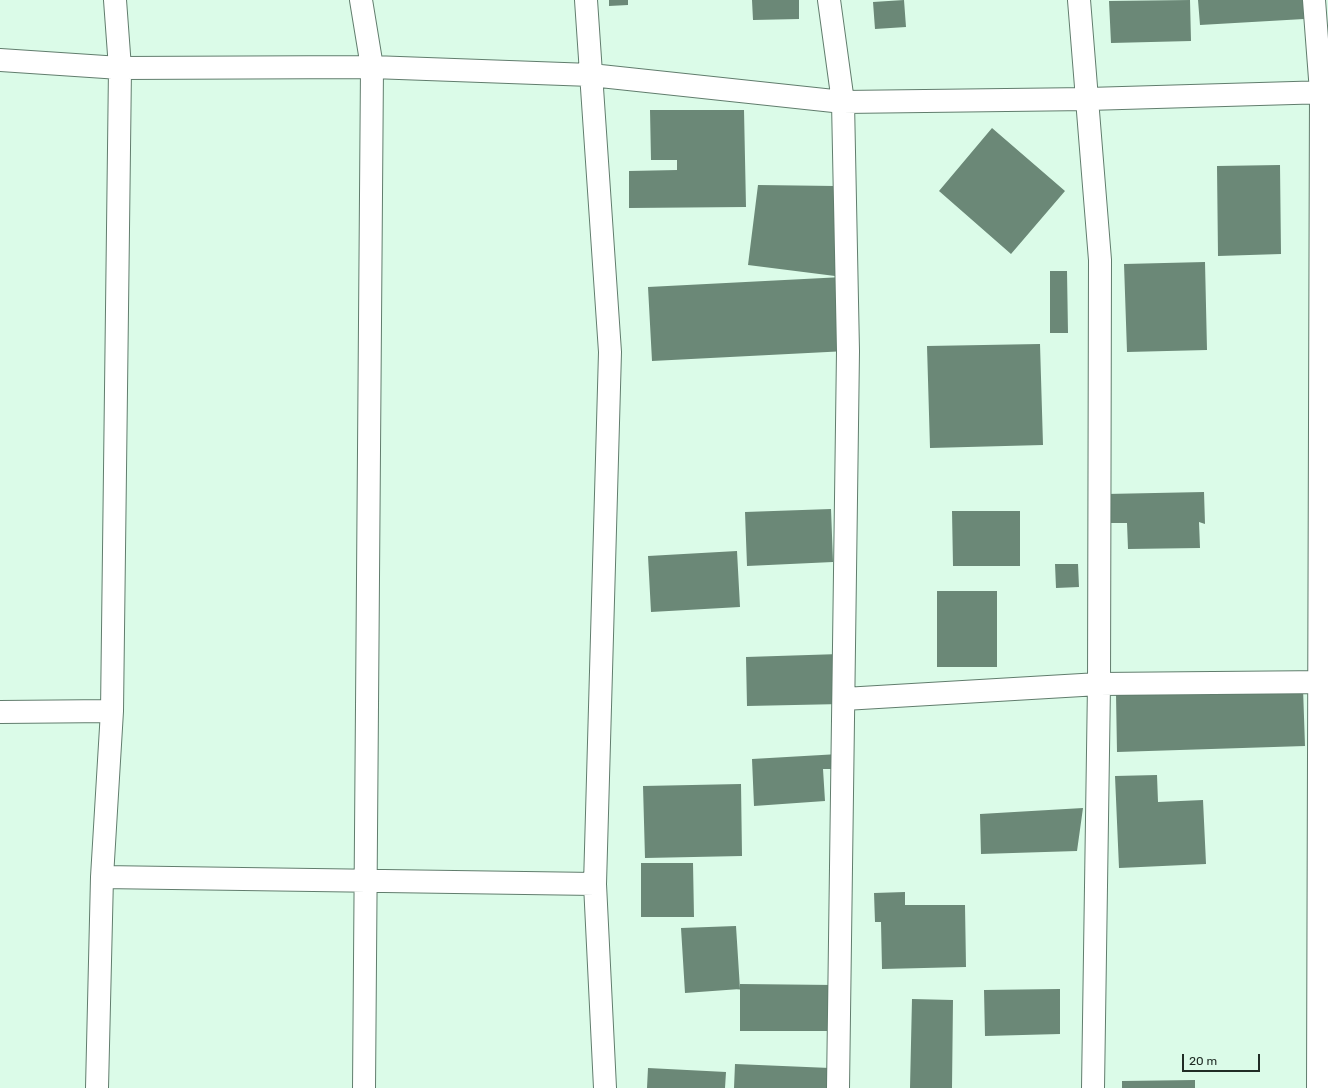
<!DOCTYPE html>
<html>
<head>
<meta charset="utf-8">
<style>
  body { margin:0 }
  #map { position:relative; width:1328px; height:1088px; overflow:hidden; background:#dbfbe8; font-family:Rubik,sans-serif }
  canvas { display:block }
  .scale { position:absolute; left:1182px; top:1054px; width:78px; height:18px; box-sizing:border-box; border:2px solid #202c25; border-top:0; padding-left:5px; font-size:12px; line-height:14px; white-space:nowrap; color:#202c25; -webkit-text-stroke:3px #dbfbe8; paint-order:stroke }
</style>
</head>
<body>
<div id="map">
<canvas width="1328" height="1088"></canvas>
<div class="scale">20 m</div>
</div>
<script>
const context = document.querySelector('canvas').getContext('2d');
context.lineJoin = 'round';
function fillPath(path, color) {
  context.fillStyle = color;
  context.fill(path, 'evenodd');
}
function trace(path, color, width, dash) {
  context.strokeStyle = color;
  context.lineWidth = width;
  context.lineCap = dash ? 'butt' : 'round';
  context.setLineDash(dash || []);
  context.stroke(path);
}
const building = new Path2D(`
  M 609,0 L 628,0 L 628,5 L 609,6 Z
  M 752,0 L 799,0 L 799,19 L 753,20 Z
  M 904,0 L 906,27 L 875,29 L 873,2 Z
  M 1190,0 L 1191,41 L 1111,43 L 1109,1 Z
  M 1198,0 L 1303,0 L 1304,19 L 1200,25 Z
  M 650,110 L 744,110 L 746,207 L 629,208 L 629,171 L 677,170 L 677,160 L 651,160 Z
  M 992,128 L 1065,191 L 1011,254 L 939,191 Z
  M 1280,165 L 1281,254 L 1218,256 L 1217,166 Z
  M 758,185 L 835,186 L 843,277 L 748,265 Z
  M 1205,262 L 1207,350 L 1127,352 L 1124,264 Z
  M 1050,271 L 1067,271 L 1068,333 L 1050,333 Z
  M 843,277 L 847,351 L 652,361 L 648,287 Z
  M 1040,344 L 1043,445 L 930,448 L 927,346 Z
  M 1204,492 L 1205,524 L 1199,522 L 1200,548 L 1128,549 L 1127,523 L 1107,523 L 1106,494 Z
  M 831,509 L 833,562 L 747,566 L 745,512 Z
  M 952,511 L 1020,511 L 1020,566 L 953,566 Z
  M 737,551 L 740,607 L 651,612 L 648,556 Z
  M 1055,564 L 1078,564 L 1079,587 L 1056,588 Z
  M 937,591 L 997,591 L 997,667 L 937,667 Z
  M 840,654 L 842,704 L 747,706 L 746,657 Z
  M 1303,688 L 1305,746 L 1117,752 L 1116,694 Z
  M 839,754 L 839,769 L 823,769 L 825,801 L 754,806 L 752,759 Z
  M 1157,775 L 1158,802 L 1203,800 L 1206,864 L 1119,868 L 1115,776 Z
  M 741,784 L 742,856 L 645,858 L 643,786 Z
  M 1083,808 L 1077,851 L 981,854 L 980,814 Z
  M 641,863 L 693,863 L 694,917 L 641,917 Z
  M 905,892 L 905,905 L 965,905 L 966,967 L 882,969 L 881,922 L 875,922 L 874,893 Z
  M 736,926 L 740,989 L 685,993 L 681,928 Z
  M 740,984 L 834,985 L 834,1031 L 740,1031 Z
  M 1060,989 L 1060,1034 L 985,1036 L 984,990 Z
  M 912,999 L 953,1000 L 952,1088 L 910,1088 Z
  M 735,1064 L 830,1068 L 829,1088 L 734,1088 Z
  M 648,1068 L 726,1072 L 725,1088 L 647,1088 Z
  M 1195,1080 L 1195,1088 L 1122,1088 L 1122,1081 Z`);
const street = new Path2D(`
  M 361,0 L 372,67 L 364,1088
  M 586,0 L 610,352 L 595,884 L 605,1088
  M 829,0 L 843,102 L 848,351 L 838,1088
  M 1079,0 L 1100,260 L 1099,684 L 1093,1088
  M 1314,0 L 1321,92 L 1318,1088
  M 0,60 L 120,68 L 372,67 L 591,75 L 843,102 L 1088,99 L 1328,92
  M 844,699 L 1099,684 L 1328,682
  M 0,712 L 112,711
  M 102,877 L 595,884
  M 97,1088 L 102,877 L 112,711 L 120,68 L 115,0`);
fillPath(building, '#6b8877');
trace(street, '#617d6d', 24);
trace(street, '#fff', 22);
</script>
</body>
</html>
